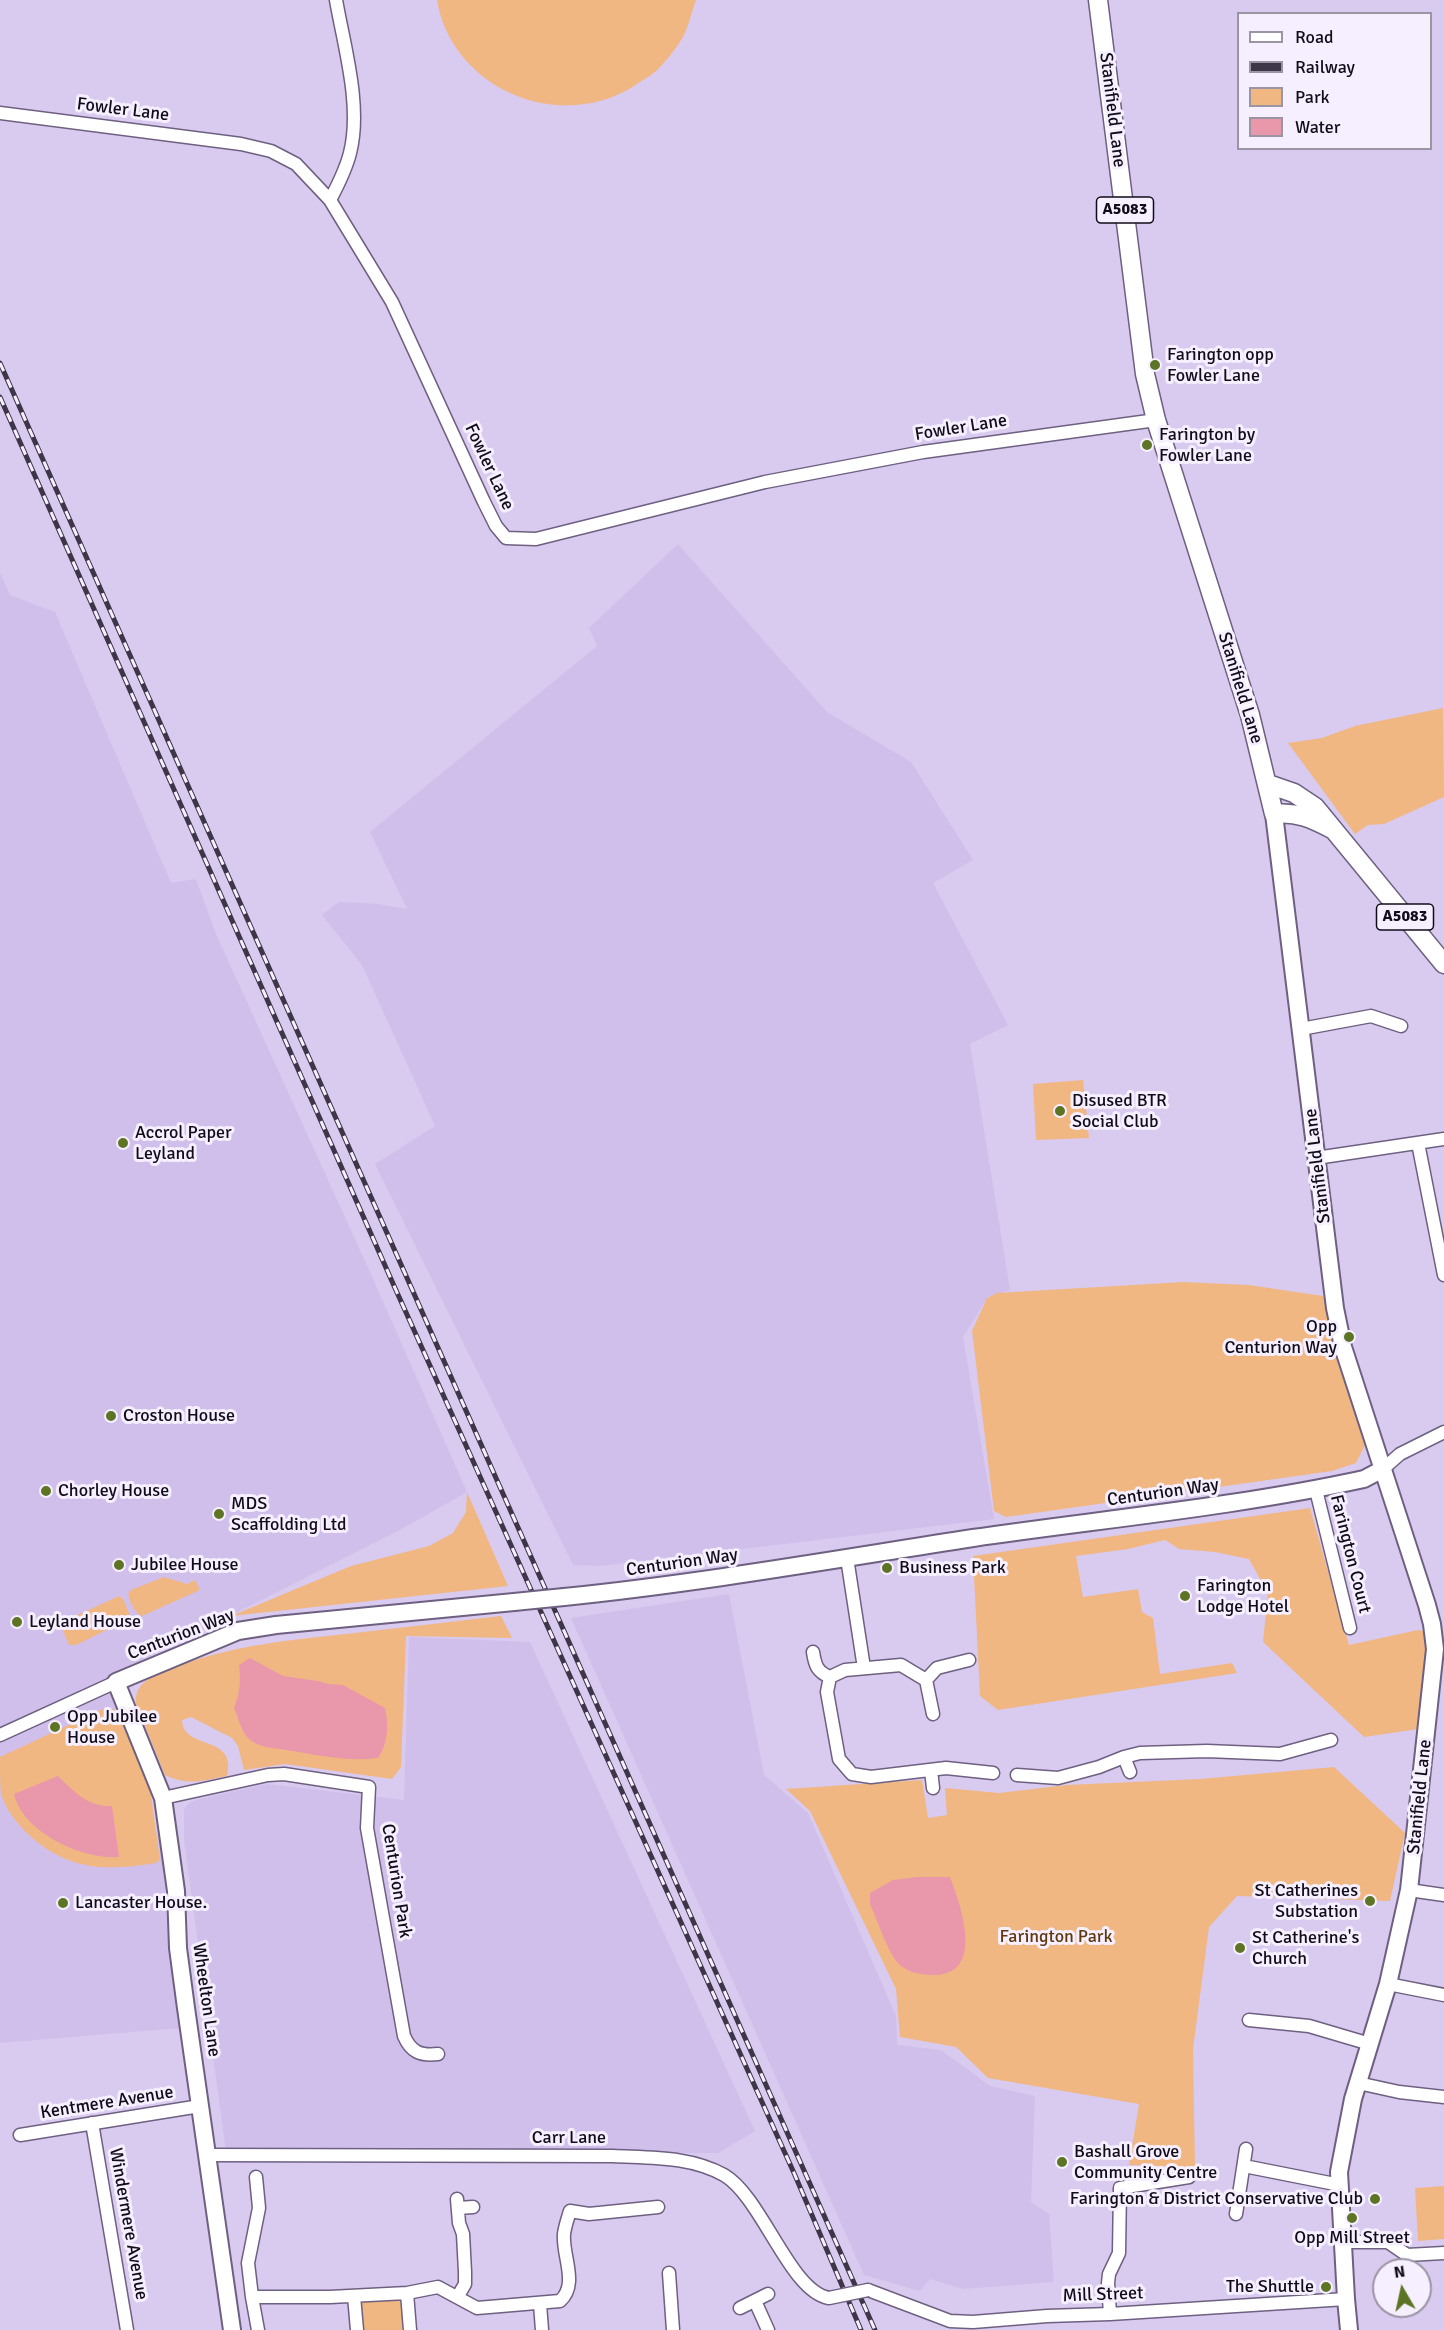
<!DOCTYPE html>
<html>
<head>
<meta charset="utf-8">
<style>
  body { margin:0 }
  #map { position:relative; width:1444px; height:2330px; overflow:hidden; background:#d9caef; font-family:Signika,sans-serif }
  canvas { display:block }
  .legend { position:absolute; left:1237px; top:12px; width:195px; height:138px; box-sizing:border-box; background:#f5efff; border:2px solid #9a94a3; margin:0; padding:8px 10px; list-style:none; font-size:18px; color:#120c19 }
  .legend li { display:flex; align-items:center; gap:12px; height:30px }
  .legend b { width:30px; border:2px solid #9a94a3 }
  .north { position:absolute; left:1372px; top:2258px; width:60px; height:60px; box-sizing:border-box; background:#f5efff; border:2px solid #9a94a3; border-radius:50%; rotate:351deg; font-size:16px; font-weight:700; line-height:24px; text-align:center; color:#120c19 }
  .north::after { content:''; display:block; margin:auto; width:21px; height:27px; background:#5d7425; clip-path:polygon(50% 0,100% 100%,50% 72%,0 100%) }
</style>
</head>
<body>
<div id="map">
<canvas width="1444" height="2330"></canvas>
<ul class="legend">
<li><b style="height:8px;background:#fff"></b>Road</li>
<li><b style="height:8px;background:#3d3548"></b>Railway</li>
<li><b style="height:16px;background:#f1b782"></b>Park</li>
<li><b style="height:16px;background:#e997ab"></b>Water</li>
</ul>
<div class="north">N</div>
</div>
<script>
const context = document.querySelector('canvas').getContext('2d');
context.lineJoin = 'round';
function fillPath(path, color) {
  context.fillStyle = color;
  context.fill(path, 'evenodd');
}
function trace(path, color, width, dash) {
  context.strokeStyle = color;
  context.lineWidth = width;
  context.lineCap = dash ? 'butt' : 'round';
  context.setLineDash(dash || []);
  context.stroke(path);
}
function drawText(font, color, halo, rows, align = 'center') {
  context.font = font + ' Signika,sans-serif';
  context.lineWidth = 6;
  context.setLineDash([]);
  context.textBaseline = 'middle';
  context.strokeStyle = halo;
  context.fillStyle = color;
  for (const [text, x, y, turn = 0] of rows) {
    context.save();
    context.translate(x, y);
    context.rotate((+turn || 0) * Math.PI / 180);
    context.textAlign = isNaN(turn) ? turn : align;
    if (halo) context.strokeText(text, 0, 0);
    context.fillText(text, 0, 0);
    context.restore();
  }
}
const built = new Path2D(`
  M 678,544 L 827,712 L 911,762 L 973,860 L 933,883 L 1008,1025 L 970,1044 L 1010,1290 L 988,1297 L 963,1337 L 994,1519 L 600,1566 L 573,1565 L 375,1164 L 435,1126 L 362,965 L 322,915 L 339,902 L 378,904 L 407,909 L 370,832 L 597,646 L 589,628 Z
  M 0,573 L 10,595 L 55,612 L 171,883 L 196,879 L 216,934 L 370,1272 L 467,1492 L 398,1531 L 109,1677 L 161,1848 L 180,2028 L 0,2043 Z
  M 729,1594 L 764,1775 L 808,1813 L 896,2016 L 897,2045 L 941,2050 L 990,2086 L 1035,2096 L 1031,2202 L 1049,2214 L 1054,2282 L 963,2289 L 930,2279 L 920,2291 L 864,2275 L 571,1618 Z
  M 409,1637 L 530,1642 L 755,2131 L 718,2153 L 226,2152 L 184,1840 L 184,1809 L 189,1803 L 199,1799 L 267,1784 L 404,1800 Z`);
const green = new Path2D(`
  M 437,0 L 696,0 C 692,11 689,24 684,35 C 678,46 668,59 659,68 C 654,74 644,79 637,84 C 562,135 452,90 437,0 Z
  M 1443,708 L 1444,797 L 1384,824 L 1368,825 L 1355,834 L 1288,743 L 1322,738 L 1355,726 Z
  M 1083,1080 L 1089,1138 L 1036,1140 L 1033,1084 Z
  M 1183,1282 L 1249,1285 L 1323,1296 L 1364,1433 L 1365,1445 L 1356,1463 L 1332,1471 L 1006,1517 L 994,1511 L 972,1331 L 987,1298 L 997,1293 Z
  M 467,1492 L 508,1586 L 231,1616 L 351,1566 L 429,1546 L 453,1533 L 466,1512 Z
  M 1310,1508 L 1349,1645 L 1418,1630 L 1430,1633 L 1425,1688 L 1418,1729 L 1364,1737 L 1263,1642 L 1268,1593 L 1249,1559 L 1215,1552 L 1179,1549 L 1165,1540 L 1128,1549 L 1076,1556 L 1083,1597 L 1138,1589 L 1142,1612 L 1153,1618 L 1160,1674 L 1232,1663 L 1237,1673 L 998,1710 L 980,1696 L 973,1556 Z
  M 164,1577 L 187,1584 L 195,1580 L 200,1590 L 142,1616 C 134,1612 130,1602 128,1594 L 131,1590 Z
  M 119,1596 L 123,1599 L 131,1618 L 76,1645 L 69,1645 L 60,1623 Z
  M 501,1616 L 512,1638 L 406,1636 L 401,1767 L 392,1779 L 285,1764 L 244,1770 L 238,1746 L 232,1738 L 191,1717 L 182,1720 C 183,1751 238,1734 227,1776 C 202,1781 188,1786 165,1775 L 136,1704 C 135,1694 138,1687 146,1681 C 157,1673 172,1669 184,1664 C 236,1645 291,1640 346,1634 C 398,1628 450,1622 501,1616 Z
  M 107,1707 L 116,1710 L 120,1717 L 150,1788 L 160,1860 L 156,1863 C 105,1871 70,1871 30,1836 C 18,1825 6,1810 1,1794 C 0,1784 0,1769 0,1757 Z
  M 1334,1767 L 1405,1833 L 1390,1901 L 1237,1896 L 1209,1927 L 1193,2049 L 1195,2167 L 1129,2165 L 1139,2104 L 988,2078 L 956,2047 L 900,2037 L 896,1989 L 810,1811 L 786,1789 L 922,1780 L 928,1818 L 947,1815 L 945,1788 L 999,1793 L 1067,1785 L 1200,1779 Z
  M 1444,2186 L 1444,2239 L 1418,2241 L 1415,2188 Z
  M 405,2296 L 407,2330 L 361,2330 L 358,2298 Z`);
const water = new Path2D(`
  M 250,1658 L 283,1676 L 318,1681 L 328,1684 L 343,1685 L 385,1708 C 389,1724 388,1744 378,1758 C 347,1762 317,1755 286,1750 C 276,1748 264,1748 255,1743 C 241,1736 240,1721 234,1708 C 240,1693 241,1681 239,1665 Z
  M 58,1776 C 75,1792 87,1807 112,1806 L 119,1857 C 83,1860 23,1833 14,1794 Z
  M 917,1877 L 950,1877 C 961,1906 987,1978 930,1975 C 917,1974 906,1972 897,1962 C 887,1950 877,1919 870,1904 L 870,1893 L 893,1880 Z`);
const street = new Path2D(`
  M 0,113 L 241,144 L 271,151 L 296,164 L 330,200 L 392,302 L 484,502 L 496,526 L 506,538 L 536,539 L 765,482 L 923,452 L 1156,420
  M 330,200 C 338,185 346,169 350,153 C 362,106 344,46 336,0
  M 1301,1029 L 1371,1016 L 1401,1026
  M 1418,1143 L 1444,1275
  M 1316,1158 L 1444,1139
  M 1383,1469 L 1400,1454 L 1444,1432
  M 1316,1490 L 1350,1628
  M 847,1558 L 864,1668
  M 813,1652 C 815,1665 817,1672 830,1677
  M 926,1680 L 937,1668 L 969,1660
  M 933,1714 L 926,1680 L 901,1665 L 845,1670 L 830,1677 L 827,1692 L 839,1759 L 852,1774 L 871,1777 L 946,1768 L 993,1773
  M 0,1735 L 116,1682
  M 1124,1757 L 1130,1772
  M 931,1770 L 933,1788
  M 1017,1775 L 1058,1778 L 1099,1767 L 1124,1757 L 1140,1753 L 1207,1751 L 1280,1754 L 1331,1740
  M 163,1798 L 268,1775 L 284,1774 L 369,1787 L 367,1828 L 404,2036 C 411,2052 420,2056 438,2054
  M 1409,1890 L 1444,1895
  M 1388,1984 L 1444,1995
  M 1249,2020 L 1309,2026 L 1370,2044
  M 1358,2083 L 1399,2092 L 1444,2097
  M 92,2123 L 127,2330
  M 20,2135 L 200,2106
  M 206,2155 L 613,2156 C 651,2158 690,2156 724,2175 C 762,2197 790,2292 829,2298
  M 1244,2166 L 1340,2185
  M 256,2177 L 259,2208 L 248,2263 L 252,2297 L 330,2297 L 407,2293 L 438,2287 L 477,2308 L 560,2301 C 579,2284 562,2256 564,2234 C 565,2226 568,2218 570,2211 L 589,2214 L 658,2207
  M 457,2199 L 459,2223 L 463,2234 L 465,2272 L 465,2284 L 458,2296
  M 458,2208 L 473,2207
  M 1236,2214 L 1246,2149
  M 1343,2242 L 1388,2242 L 1407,2255 L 1444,2253
  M 669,2273 L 673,2330
  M 868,2290 L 950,2321 L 973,2322 L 1047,2316 L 1110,2314 L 1346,2299
  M 407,2293 L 410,2330
  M 354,2296 L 357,2330
  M 252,2297 L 258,2330
  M 755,2301 L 768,2330
  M 540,2304 L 542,2330
  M 740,2308 L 768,2294
  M 1110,2314 L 1108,2283 L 1109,2274 L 1119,2253 L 1120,2188 L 1189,2177`);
const secondary = new Path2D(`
  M 1274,814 L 1335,1308 L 1343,1347 L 1427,1605 L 1432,1624 L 1435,1649 L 1409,1890 L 1388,1984 L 1353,2099 L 1339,2172 L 1346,2299 L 1349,2330
  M 564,1597 C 701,1583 837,1559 973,1538 C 1104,1519 1235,1507 1364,1479 L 1383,1469
  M 232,2330 L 186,2008 L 178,1948 L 176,1891 L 163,1798 L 116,1682 L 238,1631 L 276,1625 L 514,1602`);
const primary = new Path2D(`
  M 1098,0 L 1145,374 L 1156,420 L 1250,715 L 1274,814 C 1296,811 1313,819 1332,829
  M 1268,784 L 1294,793 L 1315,807 L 1444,964`);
const rail = new Path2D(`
  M 0,363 L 875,2330
  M 0,397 L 395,1288 L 794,2173 L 861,2330`);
const streetBridge = new Path2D(`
  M 829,2298 L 868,2290`);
const secondaryBridge = new Path2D(`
  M 514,1602 L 564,1597`);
const markers = [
  [1155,365,6,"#5d7425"],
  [1147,445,6,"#5d7425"],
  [1060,1111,6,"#5d7425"],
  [123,1143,6,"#5d7425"],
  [1349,1337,6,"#5d7425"],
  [111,1416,6,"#5d7425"],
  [46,1491,6,"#5d7425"],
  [219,1514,6,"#5d7425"],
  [119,1565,6,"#5d7425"],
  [887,1568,6,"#5d7425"],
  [1185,1596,6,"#5d7425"],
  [17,1622,6,"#5d7425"],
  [55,1727,6,"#5d7425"],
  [1370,1901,6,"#5d7425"],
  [63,1903,6,"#5d7425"],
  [1240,1948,6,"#5d7425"],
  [1062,2162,6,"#5d7425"],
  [1375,2199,6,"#5d7425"],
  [1352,2218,6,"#5d7425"],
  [1326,2287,6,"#5d7425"]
];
const shields = [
  [1125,210,57],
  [1405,917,57]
];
const shieldNames = [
  ["A5083",1125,210],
  ["A5083",1405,917]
];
const streetNames = [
  ["Fowler Lane",123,110,7],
  ["Stanifield Lane",1112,110,83],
  ["Fowler Lane",961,428,-9],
  ["Fowler Lane",489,467,65],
  ["Stanifield Lane",1240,688,73],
  ["Stanifield Lane",1318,1166,-97],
  ["Centurion Way",1163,1493,-8],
  ["Farington Court",1350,1554,76],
  ["Centurion Way",682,1563,-8],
  ["Centurion Way",181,1635,-21],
  ["Stanifield Lane",1420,1797,-84],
  ["Centurion Park",396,1881,81],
  ["Wheelton Lane",206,2000,82],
  ["Kentmere Avenue",107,2103,-9],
  ["Carr Lane",569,2138],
  ["Windermere Avenue",128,2224,80],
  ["Mill Street",1103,2295,-2]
];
const poiNames = [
  ["Farington opp",1167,355],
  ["Fowler Lane",1167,376],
  ["Farington by",1159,435],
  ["Fowler Lane",1159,456],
  ["Disused BTR",1072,1101],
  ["Social Club",1072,1122],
  ["Accrol Paper",135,1133],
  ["Leyland",135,1154],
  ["Opp",1337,1327,"right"],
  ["Centurion Way",1337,1348,"right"],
  ["Croston House",123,1416],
  ["Chorley House",58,1491],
  ["MDS",231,1504],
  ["Scaffolding Ltd",231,1525],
  ["Jubilee House",131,1565],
  ["Business Park",899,1568],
  ["Farington",1197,1586],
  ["Lodge Hotel",1197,1607],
  ["Leyland House",29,1622],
  ["Opp Jubilee",67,1717],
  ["House",67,1738],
  ["St Catherines",1358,1891,"right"],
  ["Substation",1358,1912,"right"],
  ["Lancaster House.",75,1903],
  ["St Catherine's",1252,1938],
  ["Church",1252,1959],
  ["Bashall Grove",1074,2152],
  ["Community Centre",1074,2173],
  ["Farington & District Conservative Club",1363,2199,"right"],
  ["Opp Mill Street",1352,2238,"center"],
  ["The Shuttle",1314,2287,"right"]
];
const parkNames = [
  ["Farington Park",1056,1937]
];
fillPath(built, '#d1bfeb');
fillPath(green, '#f1b782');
fillPath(water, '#e997ab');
trace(street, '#6e6081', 15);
trace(secondary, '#6e6081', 20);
trace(primary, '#6e6081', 21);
trace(street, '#fff', 12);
trace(secondary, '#fff', 16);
trace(primary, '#fff', 18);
trace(rail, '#3d3548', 5);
trace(rail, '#f5efff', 3, [9]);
trace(streetBridge, '#6e6081', 15, []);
trace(secondaryBridge, '#6e6081', 20, []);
trace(streetBridge, '#fff', 12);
trace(secondaryBridge, '#fff', 16);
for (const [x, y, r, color] of markers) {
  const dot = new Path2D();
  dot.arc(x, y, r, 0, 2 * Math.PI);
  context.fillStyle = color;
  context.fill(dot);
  trace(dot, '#f5efff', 2);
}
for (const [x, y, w] of shields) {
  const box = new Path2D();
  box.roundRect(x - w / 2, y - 13, w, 26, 4.5);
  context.fillStyle = '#f5efff';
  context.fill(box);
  trace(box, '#120c19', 1.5);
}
drawText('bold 16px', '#120c19', null, shieldNames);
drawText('18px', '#120c19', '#f5efff', streetNames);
drawText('18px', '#120c19', '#f5efff', poiNames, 'left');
drawText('18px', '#60390d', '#f5efff', parkNames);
</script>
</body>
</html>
